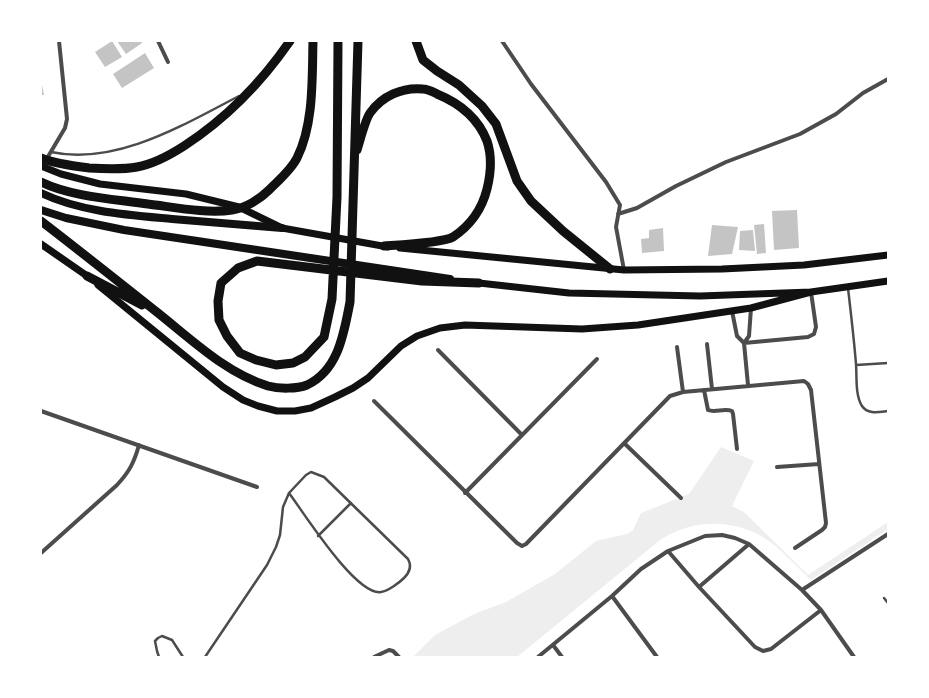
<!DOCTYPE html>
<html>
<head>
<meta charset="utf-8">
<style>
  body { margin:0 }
  #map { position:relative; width:929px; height:698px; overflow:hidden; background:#fff; font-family:Poppins,sans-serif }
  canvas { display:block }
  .frame { position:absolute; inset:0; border:42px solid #fff; pointer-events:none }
</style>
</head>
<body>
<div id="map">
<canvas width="929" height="698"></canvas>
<div class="frame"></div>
</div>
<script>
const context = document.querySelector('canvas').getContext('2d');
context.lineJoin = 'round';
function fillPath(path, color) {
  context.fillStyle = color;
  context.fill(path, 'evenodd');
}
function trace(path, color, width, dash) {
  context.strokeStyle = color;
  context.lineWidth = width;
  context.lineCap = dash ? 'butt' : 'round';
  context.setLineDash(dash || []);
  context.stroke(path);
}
const green = new Path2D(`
  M 721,447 L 754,461 L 732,506 L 744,512 L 808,575 L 888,522 L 888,529 L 811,580 C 796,566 782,550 766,539 C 739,521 703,519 675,532 C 667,535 660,540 654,545 L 517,657 L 413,657 L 435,635 L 474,614 L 506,602 L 555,574 L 596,541 L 627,534 L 633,530 L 641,513 L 689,494 Z`);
const building = new Path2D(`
  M 112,41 L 122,57 L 105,67 L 95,52 Z
  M 117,41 L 141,41 L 142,43 L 126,54 Z
  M 145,53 L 154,68 L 122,88 L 113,74 Z
  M 41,80 L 44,95 L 41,95 Z
  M 797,210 L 799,248 L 774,250 L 772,211 Z
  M 764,224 L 766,253 L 757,254 L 754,225 Z
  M 712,225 L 738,227 L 732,254 L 708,256 Z
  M 663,228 L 664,251 L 642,253 L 641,239 L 649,238 L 649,230 Z
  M 753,230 L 755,251 L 739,250 L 740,231 Z`);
const service = new Path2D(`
  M 51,152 C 116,166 183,125 239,96
  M 848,288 C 851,314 854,339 856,364 C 857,377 855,395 862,406 C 868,415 879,412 888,411
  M 856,365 L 888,363
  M 318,536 L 351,503
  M 884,598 L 888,603
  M 159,657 L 157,651 L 155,641 L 158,638 L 162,636 L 172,640 L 183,657
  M 205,657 L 267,565 L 276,547 L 280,535 L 283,507 L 289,493 C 304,513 356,596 381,592 C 388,591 399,583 404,578 C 410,572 412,566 408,559 L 324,477 L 311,472 L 306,475 L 289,493`);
const minor = new Path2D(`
  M 158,41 L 168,62
  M 502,41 L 531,84 L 606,182 L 620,205 L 616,227 L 624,270
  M 46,160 L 65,128 L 67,119 L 59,41
  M 618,214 L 637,208 L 676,186 L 726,162 L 800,134 L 836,114 L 863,93 L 888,79
  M 732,311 L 737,336 L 744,343 L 808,337 L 814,334 L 816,327 L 811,292
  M 707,344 L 712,389
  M 677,347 L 683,392
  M 438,350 L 522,435
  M 748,385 L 744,343 L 749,336 L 751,308
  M 704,390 L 708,410 C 715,413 724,408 732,411 L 733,414 L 737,449
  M 374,401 L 517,543 L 522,546 L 526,544 L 670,396 L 683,392 L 804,381 L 808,384 L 811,390 L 826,523 L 825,527 L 822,530 L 795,548
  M 41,411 L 257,487
  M 624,443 L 681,498
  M 777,467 L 819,464
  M 465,493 L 597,359
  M 668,551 L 699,587 L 755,647 L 763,651 L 771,649 L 821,610
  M 41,553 L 117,485 C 129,472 134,463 139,445
  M 699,587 L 749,544
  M 802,590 L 888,534
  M 612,596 L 657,657
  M 553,645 L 562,657
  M 374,657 L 389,650 L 393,651 L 399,657
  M 538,657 L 612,596 L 641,569 L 668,551 L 705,536 L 722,535 L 735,538 L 749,544 L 802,590 L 821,610 L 854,657`);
const primary = new Path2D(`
  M 41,166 L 61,174 L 100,184 L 186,194 L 239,207 L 282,228 L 388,247
  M 41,244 L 90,278
  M 400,248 L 624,270 L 722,269 L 804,265 L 888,255
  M 479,283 L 569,293 L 700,296 L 811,292 L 888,281
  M 98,285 L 223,387 L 243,400 L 258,406 L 277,411 L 295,411 L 311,408 L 335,397 L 353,388 L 368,378 L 401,346 L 417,336 L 440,328 L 465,325 L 582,329 L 638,325 L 751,308 L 811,292`);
const trunk = new Path2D(`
  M 41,193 C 81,212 129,215 172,219 C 209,222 245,225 282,228
  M 41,210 L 66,218 L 124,230 L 450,279`);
const motorway = new Path2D(`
  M 338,41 L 337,197 L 332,299 L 324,337 L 305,357 L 293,363 L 276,365 L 256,360 L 240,353 L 227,336 L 219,320 L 218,301 L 221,283 L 238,268 L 257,261 L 422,281 L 479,283
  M 416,41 L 423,60 L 437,71 L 459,85 L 482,106 L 496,124 L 517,181 L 531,201 L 563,231 L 610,269
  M 357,150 C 360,141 365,120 370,113 C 382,96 402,87 423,89 C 428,89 433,92 437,94 C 459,103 478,118 487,141 C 492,156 491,173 487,189 C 482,209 471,225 453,237 C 442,243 398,245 384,246
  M 41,158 C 56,164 73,166 89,168 C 105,169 121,170 137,167 C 154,164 170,155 184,146 C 227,118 261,83 290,41
  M 41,182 C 72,197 114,199 148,204 C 173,207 207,214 232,210 C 246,208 260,199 269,190 C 279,180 291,170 297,158 C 314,124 312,78 313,41
  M 41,221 C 80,251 119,282 158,313 C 192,340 226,373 268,386 C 279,389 297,389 307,385 C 339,370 344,332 350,302 L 358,41
  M 87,276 L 142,305`);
fillPath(green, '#eee');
fillPath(building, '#c4c4c4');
trace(service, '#4c4c4c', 2.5);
trace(minor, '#4c4c4c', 4);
trace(primary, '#111', 7);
trace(trunk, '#111', 8);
trace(motorway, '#111', 9);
</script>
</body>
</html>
